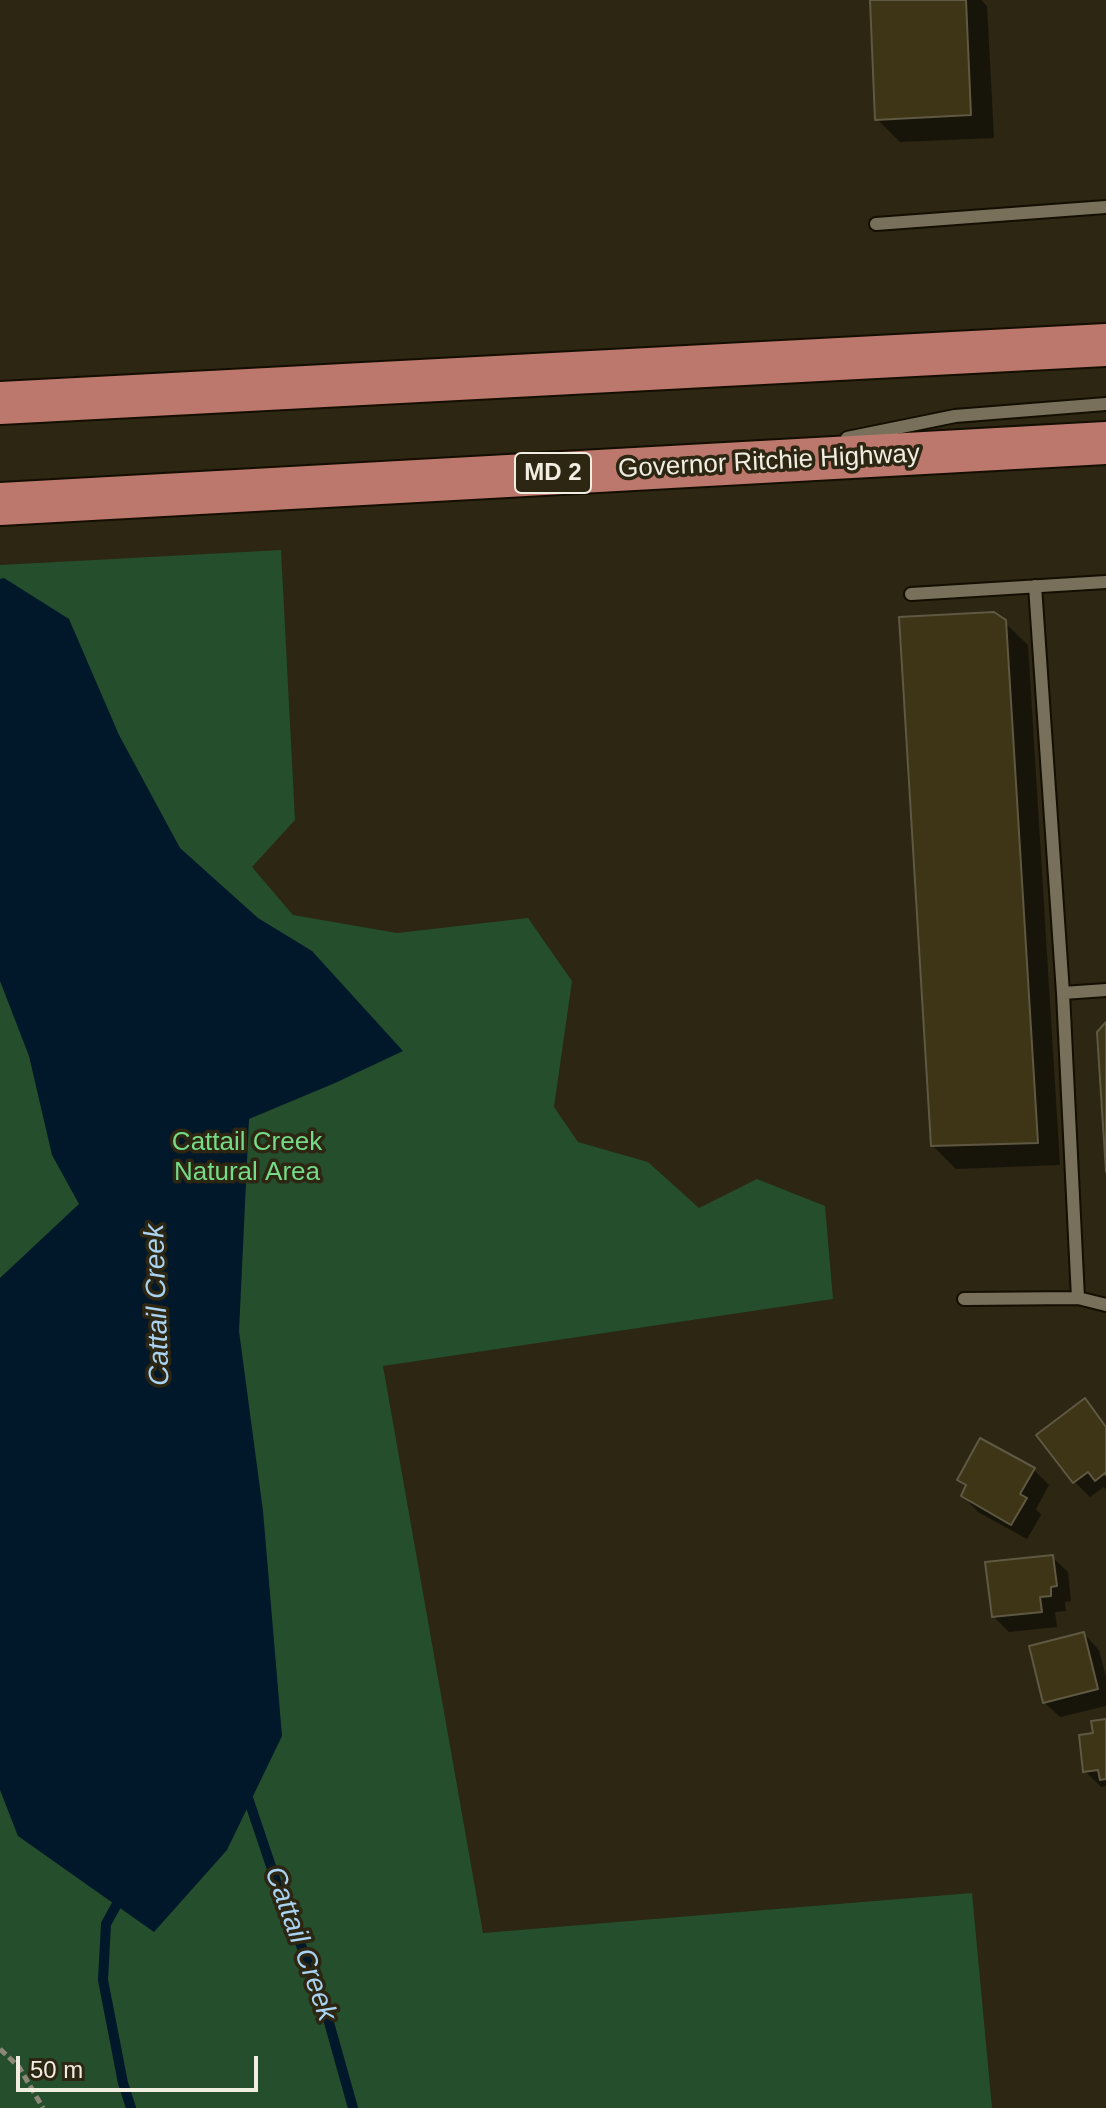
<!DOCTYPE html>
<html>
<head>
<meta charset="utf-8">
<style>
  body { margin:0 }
  #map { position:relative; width:1106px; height:2108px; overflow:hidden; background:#2c2612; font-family:Arial,sans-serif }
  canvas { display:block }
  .scale { position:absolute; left:16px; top:2056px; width:242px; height:36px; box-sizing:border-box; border:4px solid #f1ede1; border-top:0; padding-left:10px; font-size:24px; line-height:28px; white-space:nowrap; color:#f1ede1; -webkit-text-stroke:6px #2c2612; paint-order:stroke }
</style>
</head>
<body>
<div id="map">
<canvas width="1106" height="2108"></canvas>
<div class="scale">50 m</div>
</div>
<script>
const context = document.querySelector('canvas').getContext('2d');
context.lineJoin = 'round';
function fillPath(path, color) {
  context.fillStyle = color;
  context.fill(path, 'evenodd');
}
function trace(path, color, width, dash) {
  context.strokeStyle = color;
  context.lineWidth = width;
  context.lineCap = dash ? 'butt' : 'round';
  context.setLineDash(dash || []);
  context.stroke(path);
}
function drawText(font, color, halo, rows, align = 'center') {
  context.font = font + ' Arial,sans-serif';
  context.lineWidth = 7;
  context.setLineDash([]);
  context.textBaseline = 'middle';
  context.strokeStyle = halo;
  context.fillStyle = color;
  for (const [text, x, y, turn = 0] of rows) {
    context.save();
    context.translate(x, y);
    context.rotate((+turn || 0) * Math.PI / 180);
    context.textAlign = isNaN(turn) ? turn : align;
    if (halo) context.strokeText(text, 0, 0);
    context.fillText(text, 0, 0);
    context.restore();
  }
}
const green = new Path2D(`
  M 281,550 L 295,820 L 252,867 L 293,915 L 397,933 L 528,918 L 572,981 L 554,1107 L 578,1142 L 648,1162 L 699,1208 L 757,1179 L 825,1206 L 833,1299 L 383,1366 L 483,1933 L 972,1893 L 992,2108 L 0,2108 L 0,565 Z`);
const water = new Path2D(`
  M 4,578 L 69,619 L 119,735 L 180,848 L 258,918 L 312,951 L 403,1051 L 335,1083 L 249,1119 L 239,1331 L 263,1511 L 282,1736 L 227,1850 L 154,1932 L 18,1836 L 0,1790 L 0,1278 L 79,1204 L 52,1155 L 29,1056 L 0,981 L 0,579 Z`);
const shadow = new Path2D(`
  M 872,0 L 981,0 L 987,6 L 994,138 L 900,142 L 877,119 Z
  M 1004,622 L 1028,645 L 1060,1165 L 956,1169 L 933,1146 Z
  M 1085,1401 L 1106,1424 L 1106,1490 L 1104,1487 L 1090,1497 L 1075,1482 Z
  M 1034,1470 L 1049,1485 L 1036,1509 L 1041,1515 L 1027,1539 L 978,1512 L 963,1496 L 967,1487 L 960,1480 Z
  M 1052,1557 L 1068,1572 L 1071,1601 L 1065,1602 L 1066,1611 L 1055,1612 L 1057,1627 L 1009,1632 L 994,1617 Z
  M 1084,1634 L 1099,1650 L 1106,1677 L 1106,1706 L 1060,1717 L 1044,1702 Z
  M 1106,1721 L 1106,1786 L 1101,1787 L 1085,1771 L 1095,1734 Z`);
const stream = new Path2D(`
  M 246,1792 L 278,1887 L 323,2001 L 353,2108
  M 123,1893 L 106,1924 L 103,1980 L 123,2083 L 131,2108`);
const building = new Path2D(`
  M 870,0 L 966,0 L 971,115 L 875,120 Z
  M 994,612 L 1006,620 L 1038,1143 L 931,1146 L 899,617 Z
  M 1106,1022 L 1106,1172 L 1097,1032 Z
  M 1085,1398 L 1106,1427 L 1106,1475 L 1105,1473 L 1095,1481 L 1088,1472 L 1073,1483 L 1036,1435 Z
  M 980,1438 L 1035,1468 L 1020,1494 L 1027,1498 L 1011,1525 L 961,1496 L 966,1485 L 957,1480 Z
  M 1053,1555 L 1057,1586 L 1051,1587 L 1051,1596 L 1040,1597 L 1042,1612 L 992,1617 L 985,1562 Z
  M 1084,1632 L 1098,1689 L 1043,1703 L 1029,1646 Z
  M 1106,1719 L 1106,1779 L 1100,1780 L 1098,1770 L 1083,1772 L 1079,1735 L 1093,1733 L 1091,1721 Z`);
const path = new Path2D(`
  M 0,2049 L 19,2067 L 43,2108`);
const service = new Path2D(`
  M 876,224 L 1106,207
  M 847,438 L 955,416 L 1106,404
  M 1035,586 L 1063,993 L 1106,990
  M 911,594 L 1106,582
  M 1063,993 L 1078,1298
  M 964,1299 L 1078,1298 L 1106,1305`);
const trunk = new Path2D(`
  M 0,403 L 1106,345
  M 0,504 L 1106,443`);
const shields = [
  [553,473,76]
];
const shieldNames = [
  ["MD 2",553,473]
];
const streetNames = [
  ["Governor Ritchie Highway",769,462,-3]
];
const parkNames = [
  ["Cattail Creek",247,1143],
  ["Natural Area",247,1173]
];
const waterNames = [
  ["Cattail Creek",158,1305,-92],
  ["Cattail Creek",300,1944,70]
];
fillPath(green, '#244e2c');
fillPath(water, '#001829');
fillPath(shadow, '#0007');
trace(stream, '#001829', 10);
fillPath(building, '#3e3416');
trace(building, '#5f5843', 2);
trace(service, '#140e00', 16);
trace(trunk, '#140e00', 46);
trace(path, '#8d8878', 5, [8, 4]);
trace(service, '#78705b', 12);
trace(trunk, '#bc786c', 42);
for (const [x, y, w] of shields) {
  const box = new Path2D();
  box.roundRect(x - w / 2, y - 20, w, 40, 6);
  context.fillStyle = '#2c2612';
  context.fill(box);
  trace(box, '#f1ede1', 2);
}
drawText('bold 24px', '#f1ede1', null, shieldNames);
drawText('26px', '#f1ede1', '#2c2612', streetNames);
drawText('26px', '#75db88', '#2c2612', parkNames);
drawText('italic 28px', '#aad3f2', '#2c2612', waterNames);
</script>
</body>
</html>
